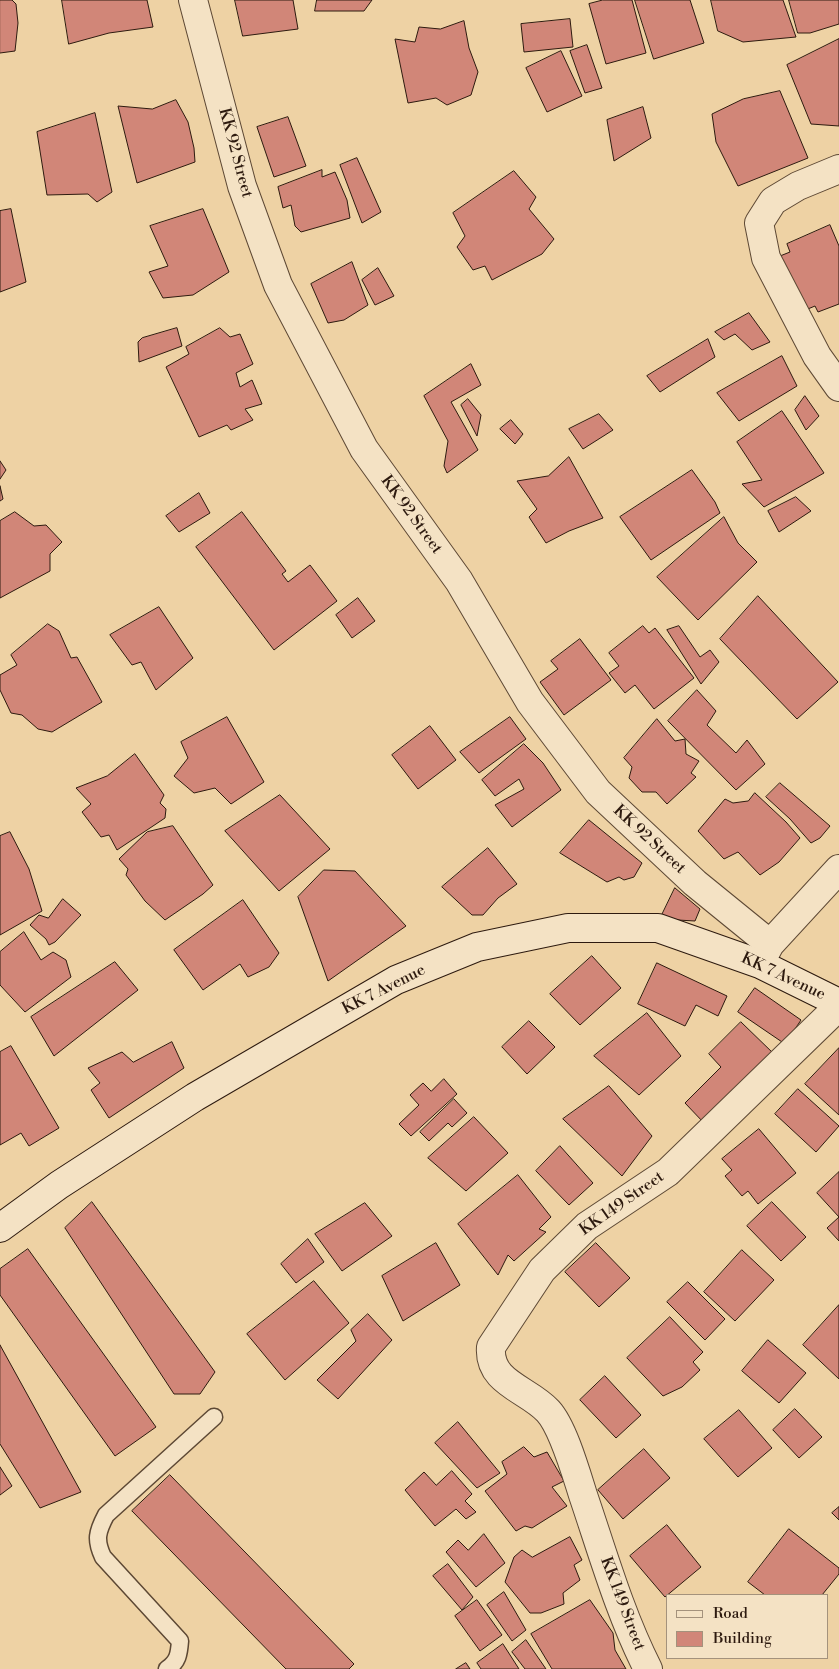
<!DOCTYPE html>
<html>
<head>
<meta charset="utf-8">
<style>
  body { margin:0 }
  #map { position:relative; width:839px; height:1669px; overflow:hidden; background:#eed2a4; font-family:"Libre Bodoni",serif }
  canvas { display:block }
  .legend { position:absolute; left:666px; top:1594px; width:162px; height:65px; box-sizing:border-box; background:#f4e2c4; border:1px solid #a4927c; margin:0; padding:6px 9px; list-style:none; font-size:15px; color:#2d1a0f }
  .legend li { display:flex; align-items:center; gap:10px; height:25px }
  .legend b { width:25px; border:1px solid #a4927c }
</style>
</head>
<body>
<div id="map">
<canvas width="839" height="1669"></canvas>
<ul class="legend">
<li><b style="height:6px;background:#f4e2c4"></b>Road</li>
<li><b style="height:14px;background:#d18678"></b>Building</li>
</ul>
</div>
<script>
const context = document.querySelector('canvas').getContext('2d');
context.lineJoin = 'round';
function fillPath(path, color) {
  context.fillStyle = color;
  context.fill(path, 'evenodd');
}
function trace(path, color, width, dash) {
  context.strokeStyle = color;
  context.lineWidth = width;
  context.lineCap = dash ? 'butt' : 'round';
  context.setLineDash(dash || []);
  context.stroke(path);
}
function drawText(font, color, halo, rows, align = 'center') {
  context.font = font + ' "Libre Bodoni",serif';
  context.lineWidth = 5;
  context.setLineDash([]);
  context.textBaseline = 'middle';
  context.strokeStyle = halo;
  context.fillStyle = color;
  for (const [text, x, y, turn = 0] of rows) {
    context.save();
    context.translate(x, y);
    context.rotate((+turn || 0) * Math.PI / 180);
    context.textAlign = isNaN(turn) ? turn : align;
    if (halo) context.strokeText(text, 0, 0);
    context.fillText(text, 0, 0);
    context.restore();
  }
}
const building = new Path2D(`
  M 0,0 L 12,0 L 16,4 L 18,23 L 15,51 L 0,53 Z
  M 62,0 L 147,0 L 153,27 L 109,33 L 69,44 Z
  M 235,0 L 293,0 L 298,29 L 243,36 Z
  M 317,0 L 372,0 L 364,11 L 315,11 Z
  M 603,0 L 632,0 L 646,53 L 606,64 L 589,4 Z
  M 635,0 L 690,0 L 704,43 L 654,59 Z
  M 711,0 L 783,0 L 796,37 L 743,42 L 718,31 Z
  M 789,0 L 839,0 L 839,24 L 810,33 L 798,33 Z
  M 570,19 L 573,47 L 524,52 L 521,24 Z
  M 464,21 L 469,48 L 478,72 L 471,95 L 447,105 L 436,98 L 408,103 L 395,39 L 415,42 L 419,27 L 440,29 Z
  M 839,39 L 839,126 L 811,124 L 787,65 Z
  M 587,45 L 602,88 L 585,93 L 570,51 Z
  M 561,51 L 582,96 L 547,112 L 526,68 Z
  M 780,91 L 808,158 L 738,186 L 716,142 L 712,114 L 743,99 Z
  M 176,100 L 188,122 L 194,148 L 195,162 L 137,183 L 118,106 L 152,109 Z
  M 643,107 L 651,138 L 614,161 L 607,120 Z
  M 95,113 L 112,192 L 97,202 L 88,194 L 47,195 L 37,132 Z
  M 288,117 L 306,166 L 274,177 L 257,127 Z
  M 357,158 L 381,212 L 362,223 L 340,165 Z
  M 322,170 L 322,177 L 335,172 L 347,200 L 350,218 L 301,232 L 295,226 L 291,205 L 283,208 L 278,187 Z
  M 514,171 L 536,197 L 529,209 L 554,239 L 542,254 L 492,280 L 485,266 L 473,270 L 457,247 L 465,236 L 453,213 Z
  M 11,209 L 26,282 L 0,292 L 0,211 Z
  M 203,209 L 229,272 L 193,295 L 163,298 L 149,272 L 168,266 L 150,226 Z
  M 830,225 L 839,246 L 839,304 L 818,312 L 815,306 L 803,311 L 780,256 L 790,252 L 787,244 Z
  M 352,262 L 368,305 L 344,320 L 328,323 L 311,284 Z
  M 378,268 L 394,296 L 375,305 L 362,280 Z
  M 749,313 L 770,342 L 752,350 L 735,334 L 724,340 L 715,332 Z
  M 177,328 L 182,346 L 139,362 L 138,342 L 142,338 Z
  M 220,328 L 230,337 L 240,334 L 253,364 L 236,373 L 240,387 L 252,380 L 262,404 L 245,409 L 253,420 L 231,430 L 227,425 L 199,437 L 166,367 L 189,354 L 186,347 Z
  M 708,339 L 715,357 L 660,392 L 647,376 Z
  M 782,356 L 797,386 L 739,421 L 717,393 Z
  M 471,364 L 481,385 L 451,402 L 478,450 L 447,473 L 444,466 L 448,441 L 424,396 Z
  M 805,396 L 819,416 L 806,430 L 795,410 Z
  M 468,399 L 481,415 L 477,436 L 461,405 Z
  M 782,411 L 824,473 L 764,507 L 742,484 L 762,480 L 737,442 Z
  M 599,414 L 613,430 L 583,449 L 569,429 Z
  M 511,420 L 523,434 L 515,444 L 500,429 Z
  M 569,457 L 603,518 L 569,531 L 546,543 L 529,517 L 537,509 L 517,481 L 548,476 Z
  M 0,461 L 6,470 L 0,479 Z
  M 692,470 L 715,502 L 720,513 L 651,560 L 620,517 Z
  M 0,486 L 3,499 L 0,501 Z
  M 199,493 L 210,513 L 179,532 L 166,516 Z
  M 796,497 L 811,511 L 779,532 L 768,511 Z
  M 15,512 L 34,526 L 46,525 L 62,542 L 50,554 L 50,571 L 0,598 L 0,521 Z
  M 242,512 L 286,571 L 282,574 L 288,582 L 310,565 L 337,601 L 274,650 L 196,547 Z
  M 724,517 L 738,543 L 757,562 L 698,620 L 657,577 Z
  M 758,596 L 838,682 L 797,719 L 720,639 Z
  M 358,598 L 375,621 L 352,638 L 336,615 Z
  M 159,607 L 193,658 L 156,690 L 141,662 L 132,665 L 110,635 Z
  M 48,624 L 59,631 L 71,658 L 77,657 L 102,702 L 52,732 L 38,729 L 22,715 L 11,713 L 0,690 L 0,675 L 17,665 L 11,655 Z
  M 643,626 L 649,633 L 655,628 L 694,678 L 654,709 L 635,685 L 625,693 L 609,673 L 619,666 L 609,653 Z
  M 679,626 L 700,657 L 710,650 L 719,662 L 701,684 L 667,630 Z
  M 580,639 L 611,680 L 564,715 L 540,682 L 558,669 L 551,661 Z
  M 697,690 L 716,711 L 707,725 L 736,753 L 747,740 L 765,764 L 736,790 L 668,721 Z
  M 227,717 L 264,782 L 231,804 L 215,788 L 194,793 L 174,776 L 188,758 L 181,742 Z
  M 510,717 L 526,739 L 479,773 L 460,752 Z
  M 657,719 L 675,741 L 685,739 L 686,754 L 699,761 L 691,773 L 696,777 L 667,804 L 656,792 L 642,792 L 629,778 L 632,767 L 624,758 Z
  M 430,726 L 456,760 L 418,789 L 392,755 Z
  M 524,744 L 543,763 L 561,790 L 512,827 L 495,805 L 524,789 L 519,779 L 495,796 L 482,780 Z
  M 135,754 L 164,795 L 160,803 L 166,809 L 165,818 L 117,850 L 109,835 L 101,837 L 82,812 L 91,804 L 76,788 L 107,776 Z
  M 780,783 L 830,826 L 820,838 L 811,843 L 790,819 L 766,797 Z
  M 755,793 L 786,822 L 800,838 L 779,862 L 760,875 L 738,852 L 724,859 L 698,831 L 725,799 L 733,803 L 748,801 Z
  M 280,795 L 330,849 L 279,891 L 225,831 Z
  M 589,820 L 642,863 L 634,877 L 624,880 L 619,877 L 607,882 L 560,853 Z
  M 173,826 L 213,885 L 203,894 L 165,920 L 145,901 L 126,875 L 128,869 L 119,859 L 147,832 Z
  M 10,832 L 29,869 L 42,911 L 0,935 L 0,836 Z
  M 488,848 L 517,884 L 498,898 L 483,915 L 472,915 L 442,887 Z
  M 324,870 L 355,871 L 406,926 L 328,981 L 298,897 Z
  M 675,888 L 700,909 L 695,921 L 660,919 Z
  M 63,899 L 81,915 L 55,942 L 49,945 L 46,939 L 30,925 L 39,915 L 48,918 Z
  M 243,900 L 279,953 L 269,967 L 248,977 L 240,964 L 203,990 L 174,950 Z
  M 24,932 L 41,960 L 53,952 L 66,960 L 71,977 L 25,1012 L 0,985 L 0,952 Z
  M 592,956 L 621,988 L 580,1025 L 550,994 Z
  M 115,962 L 138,990 L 54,1056 L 31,1017 Z
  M 657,963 L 727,996 L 718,1016 L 696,1005 L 685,1026 L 638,1004 Z
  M 755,988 L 801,1020 L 785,1044 L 738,1012 Z
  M 647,1013 L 681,1056 L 639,1095 L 594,1056 Z
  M 529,1021 L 555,1047 L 527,1074 L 502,1047 Z
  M 741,1022 L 774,1054 L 704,1123 L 685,1103 L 721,1067 L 709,1054 Z
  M 172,1042 L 184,1068 L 109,1118 L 91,1090 L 100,1083 L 88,1068 L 122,1052 L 133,1062 Z
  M 11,1046 L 59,1128 L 29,1146 L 21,1133 L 0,1145 L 0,1052 Z
  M 839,1048 L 839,1115 L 805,1084 Z
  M 444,1079 L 457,1094 L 411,1136 L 399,1124 L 419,1105 L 410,1095 L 423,1083 L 431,1091 Z
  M 609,1086 L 652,1136 L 622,1176 L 563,1119 Z
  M 798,1089 L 839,1126 L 816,1152 L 775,1114 Z
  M 454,1099 L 467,1113 L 452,1127 L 448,1123 L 429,1141 L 420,1132 Z
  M 474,1117 L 508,1153 L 466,1191 L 428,1158 Z
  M 759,1129 L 796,1173 L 758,1204 L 748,1191 L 742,1196 L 725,1176 L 732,1170 L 722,1159 Z
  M 560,1146 L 593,1183 L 569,1205 L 536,1171 Z
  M 839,1172 L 839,1241 L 827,1228 L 839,1217 L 817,1193 Z
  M 518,1175 L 551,1217 L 539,1229 L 546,1232 L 514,1261 L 508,1255 L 498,1275 L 458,1224 Z
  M 92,1202 L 215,1372 L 200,1394 L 174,1394 L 65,1228 Z
  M 772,1202 L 806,1237 L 781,1261 L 747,1226 Z
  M 365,1203 L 392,1236 L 342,1271 L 315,1234 Z
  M 308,1239 L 324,1262 L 296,1283 L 281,1264 Z
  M 436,1243 L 460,1285 L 403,1321 L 382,1276 Z
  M 596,1243 L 630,1278 L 599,1307 L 565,1272 Z
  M 28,1249 L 156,1427 L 115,1456 L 0,1295 L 0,1269 Z
  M 742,1250 L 774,1280 L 735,1321 L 704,1292 Z
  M 314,1281 L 349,1323 L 285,1380 L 247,1334 Z
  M 688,1282 L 725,1319 L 705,1340 L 667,1302 Z
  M 839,1305 L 839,1379 L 803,1345 Z
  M 368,1314 L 392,1340 L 338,1399 L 317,1380 L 356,1341 L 351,1330 Z
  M 670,1317 L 703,1352 L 693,1362 L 700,1370 L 682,1387 L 663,1396 L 627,1358 Z
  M 768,1340 L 806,1373 L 779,1403 L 742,1371 Z
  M 0,1345 L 81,1492 L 40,1508 L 0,1444 Z
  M 605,1376 L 641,1415 L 616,1438 L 580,1400 Z
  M 795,1409 L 822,1437 L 799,1458 L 773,1430 Z
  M 739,1410 L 772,1448 L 738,1477 L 704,1439 Z
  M 458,1422 L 500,1473 L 477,1488 L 435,1443 Z
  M 524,1447 L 534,1457 L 547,1452 L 564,1481 L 552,1487 L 567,1506 L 532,1528 L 525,1526 L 516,1531 L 485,1491 L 507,1474 L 502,1462 Z
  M 644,1449 L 670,1478 L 623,1519 L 598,1490 Z
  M 0,1467 L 12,1486 L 0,1495 Z
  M 452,1471 L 472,1494 L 465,1501 L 476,1512 L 466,1519 L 456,1509 L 435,1526 L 405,1490 L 424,1472 L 436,1485 Z
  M 170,1475 L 354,1664 L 349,1669 L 286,1669 L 132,1511 Z
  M 839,1507 L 839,1520 L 832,1513 Z
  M 667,1525 L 701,1567 L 665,1597 L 630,1556 Z
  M 789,1529 L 839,1568 L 839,1574 L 822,1595 L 765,1595 L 748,1582 Z
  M 484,1534 L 505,1563 L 476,1587 L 446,1552 L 458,1540 L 468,1550 Z
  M 570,1537 L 582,1560 L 574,1565 L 580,1580 L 563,1593 L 564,1604 L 541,1613 L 530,1613 L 505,1582 L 514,1557 L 522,1550 L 532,1557 Z
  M 448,1564 L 473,1597 L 462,1610 L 433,1576 Z
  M 504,1592 L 526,1630 L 512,1641 L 487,1605 Z
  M 477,1600 L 502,1635 L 480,1651 L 455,1616 Z
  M 590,1600 L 613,1633 L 615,1650 L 626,1669 L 552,1669 L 531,1634 Z
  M 526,1640 L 546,1669 L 525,1669 L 512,1652 Z
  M 503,1644 L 519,1669 L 481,1669 L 477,1663 Z
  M 466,1663 L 470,1669 L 456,1669 Z`);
const lane = new Path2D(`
  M 167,1669 C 178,1662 179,1654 180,1641 L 103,1557 C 95,1540 97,1532 106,1515 L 214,1417`);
const street = new Path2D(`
  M 193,0 L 242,186 L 278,285 L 364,449 L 459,581 L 530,702 L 598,792 L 695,883 L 770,944
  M 839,169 L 798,186 L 773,201 L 759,223 L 766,258 L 817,356 L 839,387
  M 761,961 L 770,944 L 839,869
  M 648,1669 C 620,1614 603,1554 583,1495 C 576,1473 563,1427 548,1411 C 528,1389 488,1383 491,1347 L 542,1270 L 587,1226 L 668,1172 L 839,1006`);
const secondary = new Path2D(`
  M 0,1228 L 59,1185 L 195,1097 L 396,980 L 477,947 L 568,928 L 658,928 L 760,964 L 839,1003`);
const streetNames = [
  ["KK 92 Street",235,153,75],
  ["KK 92 Street",411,515,54],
  ["KK 92 Street",649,840,43],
  ["KK 7 Avenue",783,977,25],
  ["KK 7 Avenue",384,990,-27],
  ["KK 149 Street",622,1204,-35],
  ["KK 149 Street",622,1604,69]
];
fillPath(building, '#d18678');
trace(building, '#2d1a0f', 1);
trace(lane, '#5d4834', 19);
trace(street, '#5d4834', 30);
trace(secondary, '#2d1a0f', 30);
trace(lane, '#f4e2c4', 16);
trace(street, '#f4e2c4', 28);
trace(secondary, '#f4e2c4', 28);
drawText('16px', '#2d1a0f', '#f4e2c4', streetNames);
</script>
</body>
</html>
